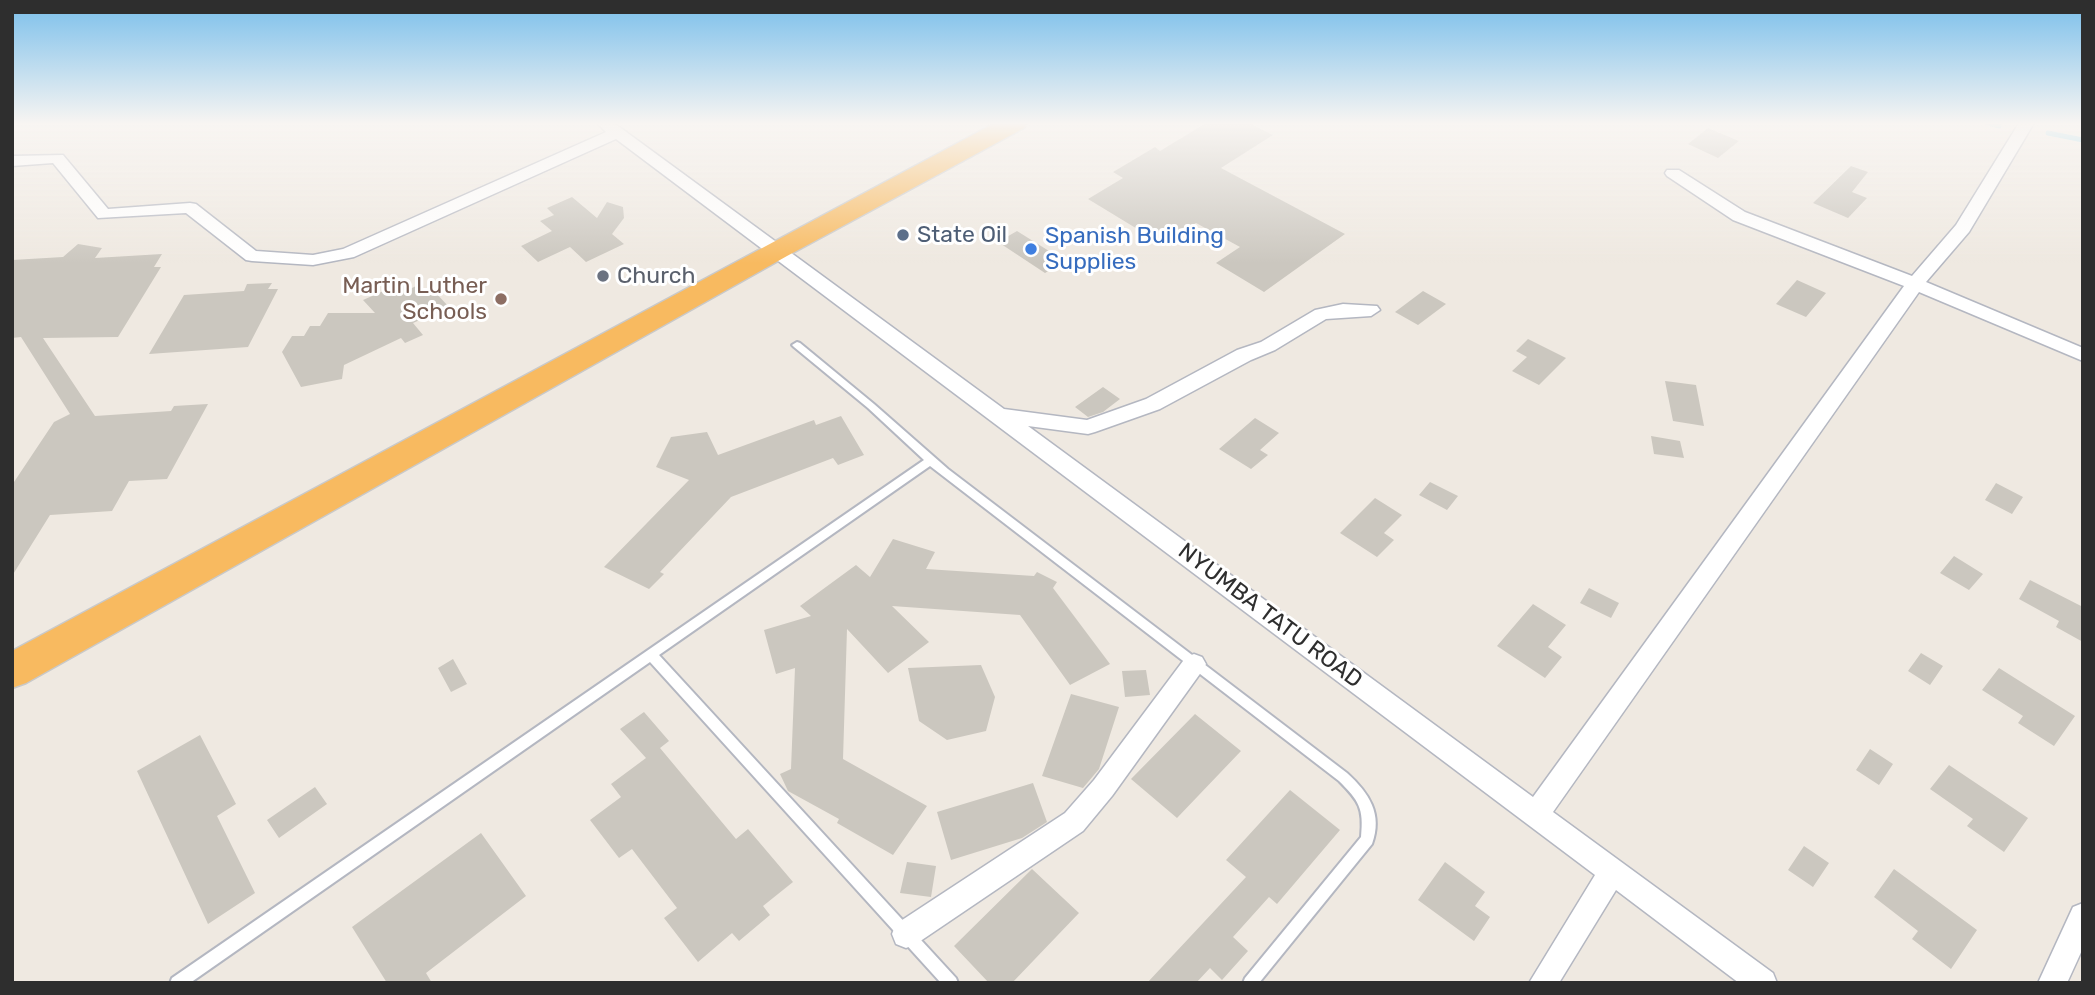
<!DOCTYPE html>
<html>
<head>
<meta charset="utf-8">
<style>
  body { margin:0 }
  #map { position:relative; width:2095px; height:995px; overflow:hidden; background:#efe9e1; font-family:Rubik,sans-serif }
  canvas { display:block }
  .frame { position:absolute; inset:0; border:14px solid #2e2e2e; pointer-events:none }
</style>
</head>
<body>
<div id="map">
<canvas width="2095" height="995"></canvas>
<div class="frame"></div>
</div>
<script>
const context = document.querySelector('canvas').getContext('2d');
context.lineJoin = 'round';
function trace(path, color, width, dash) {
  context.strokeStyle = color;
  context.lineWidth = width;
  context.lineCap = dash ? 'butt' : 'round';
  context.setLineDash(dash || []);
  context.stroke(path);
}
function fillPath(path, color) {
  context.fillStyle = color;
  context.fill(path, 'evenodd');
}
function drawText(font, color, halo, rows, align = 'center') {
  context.font = font + ' Rubik,sans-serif';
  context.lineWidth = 6;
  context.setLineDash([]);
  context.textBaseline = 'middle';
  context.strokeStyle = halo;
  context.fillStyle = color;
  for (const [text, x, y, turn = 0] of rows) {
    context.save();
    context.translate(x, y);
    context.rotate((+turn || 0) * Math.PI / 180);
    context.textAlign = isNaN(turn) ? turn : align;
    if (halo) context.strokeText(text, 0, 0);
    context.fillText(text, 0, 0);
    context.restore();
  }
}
const stream = new Path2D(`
  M 1988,123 L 1999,126
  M 2048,133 L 2083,140`);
const building = new Path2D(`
  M 1206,123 L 1249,123 L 1273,135 L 1221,168 L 1345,234 L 1264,292 L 1216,263 L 1240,247 L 1196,223 L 1162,244 L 1088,199 L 1123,178 L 1113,172 L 1155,147 L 1160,151 Z
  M 1708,128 L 1739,141 L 1718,158 L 1688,144 Z
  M 1851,166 L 1868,172 L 1852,192 L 1867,198 L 1848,218 L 1813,203 Z
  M 572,197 L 597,218 L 607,202 L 623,207 L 624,218 L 612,234 L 624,244 L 586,262 L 570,247 L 538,262 L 521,246 L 552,231 L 540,221 L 554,215 L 547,208 Z
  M 1017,231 L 1065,261 L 1045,273 L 998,242 Z
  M 78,244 L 102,248 L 95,258 L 162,254 L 154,267 L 161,267 L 118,337 L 43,338 L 95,416 L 171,411 L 174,406 L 208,404 L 167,479 L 129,481 L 112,511 L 50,515 L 12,576 L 12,485 L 54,422 L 70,414 L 21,337 L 12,338 L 12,260 L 63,257 Z
  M 1797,280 L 1826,293 L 1806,317 L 1776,304 Z
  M 404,282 L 410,289 L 418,285 L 426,295 L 434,291 L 449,307 L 413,323 L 423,335 L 405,343 L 401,338 L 344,365 L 342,379 L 301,387 L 282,352 L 292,336 L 304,336 L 310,326 L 320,326 L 328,313 L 375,313 L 363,300 Z
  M 272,283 L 268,289 L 278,289 L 248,347 L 149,354 L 184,295 L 244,291 L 247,284 Z
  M 1423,291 L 1446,304 L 1418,325 L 1395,312 Z
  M 1528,339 L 1566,358 L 1539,385 L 1512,371 L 1527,357 L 1516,351 Z
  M 1665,381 L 1696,385 L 1704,426 L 1673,421 Z
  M 1103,387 L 1120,399 L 1103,412 L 1088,417 L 1075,407 Z
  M 841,416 L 864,455 L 838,465 L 833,458 L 731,497 L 660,572 L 664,574 L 649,589 L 604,567 L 689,480 L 656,467 L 671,437 L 707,432 L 718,455 L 814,420 L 816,425 Z
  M 1255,418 L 1279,433 L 1260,450 L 1268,455 L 1251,469 L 1219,449 Z
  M 1651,436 L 1680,441 L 1684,458 L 1654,454 Z
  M 1430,482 L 1458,496 L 1447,510 L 1419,495 Z
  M 1996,483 L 2023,497 L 2012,514 L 1985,500 Z
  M 1375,498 L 1402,515 L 1384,533 L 1394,540 L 1377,557 L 1340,533 Z
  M 893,539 L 935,552 L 926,569 L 1034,576 L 1037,572 L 1057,582 L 1053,588 L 1110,664 L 1070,685 L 1020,615 L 892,606 L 929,642 L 888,673 L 847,629 L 843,759 L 927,806 L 893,855 L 837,823 L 839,819 L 788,791 L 780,774 L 791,769 L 795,668 L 776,674 L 764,630 L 811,616 L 800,606 L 856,565 L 870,577 Z
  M 1954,556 L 1983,574 L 1969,590 L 1940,573 Z
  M 2030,580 L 2083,607 L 2083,642 L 2056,627 L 2059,621 L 2019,599 Z
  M 1589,588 L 1619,603 L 1611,618 L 1580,603 Z
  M 1533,604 L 1566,625 L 1548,647 L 1562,657 L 1545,678 L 1497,646 Z
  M 1921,653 L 1943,666 L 1930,685 L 1908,671 Z
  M 453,659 L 467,684 L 451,692 L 438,668 Z
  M 981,665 L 995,697 L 986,731 L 947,740 L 919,721 L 908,668 Z
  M 1999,668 L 2075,716 L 2054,746 L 2018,723 L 2023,716 L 1982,690 Z
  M 1146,670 L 1150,695 L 1125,697 L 1122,671 Z
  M 1071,694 L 1119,707 L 1099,769 L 1083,788 L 1042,776 Z
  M 644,712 L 669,741 L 660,748 L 736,839 L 748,829 L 793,882 L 763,906 L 770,915 L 739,941 L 732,933 L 698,962 L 664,918 L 677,908 L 632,849 L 619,858 L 590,820 L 621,797 L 611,784 L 646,758 L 620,729 Z
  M 1195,714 L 1241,751 L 1177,818 L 1131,779 Z
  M 200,735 L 236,804 L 217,816 L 255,893 L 208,924 L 137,771 Z
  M 1870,749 L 1893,764 L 1879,785 L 1856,770 Z
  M 1949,765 L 2028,818 L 2004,852 L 1967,826 L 1973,819 L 1930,789 Z
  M 1033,783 L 1047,822 L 1022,838 L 951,860 L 937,812 Z
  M 315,787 L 327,804 L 279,838 L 267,820 Z
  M 1290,790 L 1340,830 L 1277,904 L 1269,897 L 1233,937 L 1248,951 L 1222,980 L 1210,968 L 1196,983 L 1147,983 L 1246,877 L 1226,860 Z
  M 481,833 L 526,896 L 426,973 L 432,983 L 387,983 L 352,927 Z
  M 1804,846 L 1829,863 L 1813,887 L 1788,870 Z
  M 907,862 L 936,866 L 931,897 L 900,893 Z
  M 1445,862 L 1485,892 L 1475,906 L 1490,917 L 1474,941 L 1418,900 Z
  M 1032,869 L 1079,913 L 1012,983 L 989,983 L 954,946 Z
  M 1894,869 L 1977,930 L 1951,969 L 1912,939 L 1918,931 L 1874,897 Z`);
const service = new Path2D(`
  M 797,342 L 800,343 L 874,404 L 948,469 L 1347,773 C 1369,793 1383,814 1372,844 L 1259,983 L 1243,983 L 1245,978 L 1361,837 C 1364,808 1359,801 1339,781 L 930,466 L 659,655 L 956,978 L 958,983 L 941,983 L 650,662 L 190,983 L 170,983 L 172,978 L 924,460 L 868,408 L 794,347 L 792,345 Z`);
const minor = new Path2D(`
  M 597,123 L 614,123 L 1004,409 L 1087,420 L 1146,399 L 1237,350 L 1261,342 L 1315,310 L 1343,304 L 1377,306 L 1380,310 L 1371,316 L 1326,319 L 1275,350 L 1251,360 L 1160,409 L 1095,432 L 1088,434 L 1028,426 L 1533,797 L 1904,286 L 1733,220 L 1667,176 L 1665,173 L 1667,170 L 1679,170 L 1745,212 L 1912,276 L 1956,225 L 2019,123 L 2034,123 L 1969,232 L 1926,282 L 2083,348 L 2083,361 L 1919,292 L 1553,812 L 1773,973 L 1777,983 L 1739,983 L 1616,890 L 1559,983 L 1529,983 L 1595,875 L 616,139 L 354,257 L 313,265 L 252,261 L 246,260 L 186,213 L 98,218 L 53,163 L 12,166 L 12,156 L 63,155 L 108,209 L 190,203 L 196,204 L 256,251 L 313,255 L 343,249 L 606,132 Z
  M 1194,654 L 1202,657 L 1206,664 L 1202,671 L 1112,796 L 1083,831 L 916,944 L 906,948 L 896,944 L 892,934 L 896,924 L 1065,813 L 1094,780 L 1186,657 Z
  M 2083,903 L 2083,948 L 2067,983 L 2038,983 L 2073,907 Z`);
const trunk = new Path2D(`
  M 995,123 L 1027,123 L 1024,128 L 787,256 L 26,683 L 12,688 L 12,651 Z`);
const markers = [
  [903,235,7,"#5c6f8a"],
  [1031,249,7,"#3f7fe0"],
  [603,276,7,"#6b7280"],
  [501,299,7,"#8d6e63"]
];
const serviceNames = [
  ["State Oil",917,235]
];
const shopNames = [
  ["Spanish Building",1045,236],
  ["Supplies",1045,262]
];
const worshipNames = [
  ["Church",617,276]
];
const educationNames = [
  ["Martin Luther",487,286],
  ["Schools",487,312]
];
const streetNames = [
  ["NYUMBA TATU ROAD",1270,616,37]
];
trace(stream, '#75cff0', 5);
fillPath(building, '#cbc7bf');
trace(service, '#b4b7c1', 4);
trace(minor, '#b4b7c1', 3);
trace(trunk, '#c9c9c9', 3);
fillPath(service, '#fff');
fillPath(minor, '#fff');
fillPath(trunk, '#f8ba60');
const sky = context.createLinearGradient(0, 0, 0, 263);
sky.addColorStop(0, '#7abfeb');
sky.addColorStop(0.47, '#f8f5f2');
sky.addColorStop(1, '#f8f5f200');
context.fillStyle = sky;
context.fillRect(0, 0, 2095, 263);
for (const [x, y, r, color] of markers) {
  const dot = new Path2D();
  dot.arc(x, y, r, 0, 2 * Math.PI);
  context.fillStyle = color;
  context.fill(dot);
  trace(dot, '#fff', 2.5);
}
drawText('23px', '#4e5e75', '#fff', serviceNames, 'left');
drawText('23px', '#366cbe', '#fff', shopNames, 'left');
drawText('23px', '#5b616d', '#fff', worshipNames, 'left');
drawText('23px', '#785e54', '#fff', educationNames, 'right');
drawText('23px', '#2e2e2e', '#fff', streetNames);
</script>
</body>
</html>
